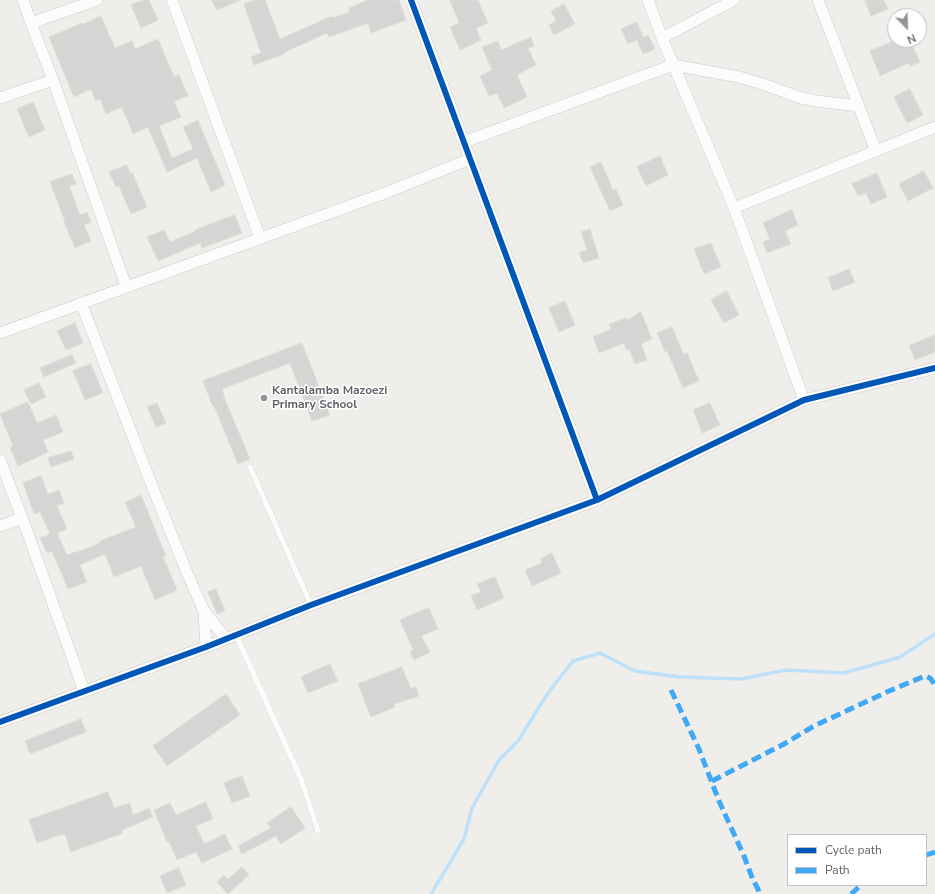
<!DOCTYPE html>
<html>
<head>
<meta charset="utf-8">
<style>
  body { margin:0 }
  #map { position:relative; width:935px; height:894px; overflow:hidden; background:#efeeea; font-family:"Nunito Sans",sans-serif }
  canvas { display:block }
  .legend { position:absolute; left:787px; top:834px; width:140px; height:52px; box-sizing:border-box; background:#fff; border:1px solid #bfc1c3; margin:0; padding:5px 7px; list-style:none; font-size:12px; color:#5f6368 }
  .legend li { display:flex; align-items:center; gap:8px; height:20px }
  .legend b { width:20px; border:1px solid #bfc1c3 }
  .north { position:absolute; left:887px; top:8px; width:40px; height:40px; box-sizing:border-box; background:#fff; border:1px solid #bfc1c3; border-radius:50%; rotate:157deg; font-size:11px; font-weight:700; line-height:16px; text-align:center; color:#5f6368 }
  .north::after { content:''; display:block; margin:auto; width:14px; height:18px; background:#919496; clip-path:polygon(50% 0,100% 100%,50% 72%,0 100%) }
</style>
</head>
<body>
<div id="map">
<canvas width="935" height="894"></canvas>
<ul class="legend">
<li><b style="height:5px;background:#0057b8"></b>Cycle path</li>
<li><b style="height:5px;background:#3fa9f5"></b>Path</li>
</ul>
<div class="north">N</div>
</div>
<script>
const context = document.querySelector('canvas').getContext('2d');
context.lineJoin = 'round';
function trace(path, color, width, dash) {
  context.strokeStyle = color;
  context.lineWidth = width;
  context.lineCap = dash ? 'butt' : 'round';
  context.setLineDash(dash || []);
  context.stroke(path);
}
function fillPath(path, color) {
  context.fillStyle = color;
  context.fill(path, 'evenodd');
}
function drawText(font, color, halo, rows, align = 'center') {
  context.font = font + ' "Nunito Sans",sans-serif';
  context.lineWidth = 3;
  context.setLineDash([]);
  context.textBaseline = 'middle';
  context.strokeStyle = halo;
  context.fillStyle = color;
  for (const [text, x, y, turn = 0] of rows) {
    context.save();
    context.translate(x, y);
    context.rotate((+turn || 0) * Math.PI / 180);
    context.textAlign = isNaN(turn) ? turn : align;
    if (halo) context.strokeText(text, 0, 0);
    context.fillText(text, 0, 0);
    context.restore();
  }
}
const stream = new Path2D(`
  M 431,894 L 464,839 L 472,808 L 499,760 L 518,741 L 548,693 L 573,661 L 600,653 L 635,671 L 679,677 L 741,679 L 786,670 L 844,673 L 900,657 L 935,634`);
const building = new Path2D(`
  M 144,0 L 149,0 L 158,20 L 141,28 L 131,5 Z
  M 212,0 L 241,0 L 217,10 Z
  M 255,0 L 265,0 L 280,39 L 332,16 L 333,18 L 350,12 L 349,8 L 368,0 L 399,0 L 406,20 L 371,33 L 368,23 L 329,37 L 327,33 L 283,53 L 284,54 L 254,65 L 251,57 L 261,53 L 244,4 Z
  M 450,0 L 478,0 L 488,23 L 476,28 L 481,40 L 460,50 L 450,27 L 459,23 Z
  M 865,0 L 884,0 L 888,9 L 871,16 Z
  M 564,4 L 575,24 L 554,35 L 549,25 L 556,21 L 551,11 Z
  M 101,16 L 115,48 L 132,41 L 135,49 L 158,39 L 174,77 L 179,75 L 188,96 L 174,101 L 181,117 L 159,126 L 172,158 L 193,149 L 183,127 L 198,120 L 225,185 L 211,192 L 197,158 L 167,172 L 148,127 L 133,134 L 122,107 L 106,114 L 100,99 L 96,101 L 91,89 L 74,97 L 49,37 L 82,23 L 83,24 Z
  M 637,22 L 643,37 L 648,35 L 655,49 L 643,54 L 637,40 L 628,44 L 621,29 Z
  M 531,37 L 534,46 L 528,48 L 536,65 L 517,75 L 527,97 L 504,108 L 497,93 L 489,96 L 480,76 L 492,70 L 482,47 L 498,41 L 501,50 Z
  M 896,40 L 910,40 L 920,62 L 910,66 L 909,63 L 880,76 L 870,51 Z
  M 910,89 L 923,115 L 907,123 L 894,97 Z
  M 33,102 L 45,130 L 29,137 L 17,109 Z
  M 660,156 L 668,175 L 646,186 L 637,167 Z
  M 601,162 L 613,190 L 616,189 L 623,205 L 610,211 L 590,167 Z
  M 127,165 L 130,173 L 132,172 L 147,207 L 131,214 L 119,186 L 116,187 L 109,172 Z
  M 924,171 L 933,188 L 908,201 L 899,184 Z
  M 877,173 L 887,197 L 871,204 L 866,193 L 858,196 L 852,184 Z
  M 72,174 L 76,184 L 69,186 L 80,215 L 87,212 L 91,222 L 84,225 L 91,241 L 75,248 L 64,222 L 65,221 L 50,182 Z
  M 792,210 L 798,225 L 785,231 L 791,244 L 767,253 L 763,242 L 770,239 L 763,223 Z
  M 235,215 L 242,233 L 202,248 L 200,243 L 158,261 L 147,237 L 164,230 L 170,242 L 196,231 L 195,230 Z
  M 590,229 L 599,258 L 583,263 L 579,252 L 587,250 L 581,232 Z
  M 711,243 L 721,267 L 704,274 L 694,249 Z
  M 849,269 L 855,282 L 833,291 L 828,278 Z
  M 727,291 L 739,315 L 724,323 L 711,300 Z
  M 565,301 L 575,325 L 559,332 L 549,308 Z
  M 641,312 L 652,339 L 641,344 L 647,360 L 635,364 L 629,349 L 626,350 L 624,343 L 599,353 L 593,337 L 611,329 L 609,324 L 626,318 L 627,320 Z
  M 75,323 L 83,343 L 66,350 L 57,331 Z
  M 672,327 L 684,355 L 687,353 L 699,381 L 683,388 L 667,351 L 665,352 L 657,333 Z
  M 935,335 L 935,352 L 915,360 L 909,346 Z
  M 302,343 L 330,415 L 312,421 L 290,363 L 222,389 L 226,402 L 250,459 L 238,464 L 214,406 L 213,407 L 203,381 Z
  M 72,355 L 76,363 L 44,377 L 40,368 Z
  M 91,364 L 103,393 L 85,400 L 73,371 Z
  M 39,383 L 46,397 L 31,404 L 24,390 Z
  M 28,402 L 37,423 L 56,415 L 63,432 L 43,440 L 48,452 L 18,466 L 10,448 L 13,446 L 0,414 Z
  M 157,403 L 166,423 L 156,427 L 147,407 Z
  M 710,403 L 720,425 L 702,433 L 693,410 Z
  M 71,451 L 74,459 L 51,467 L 48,458 Z
  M 41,476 L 48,494 L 59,490 L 64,503 L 57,506 L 67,529 L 57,533 L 67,555 L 74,552 L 75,553 L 100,543 L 100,541 L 136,527 L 125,502 L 141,495 L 166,556 L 163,557 L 177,590 L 155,600 L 141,566 L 114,577 L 105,554 L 80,565 L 87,582 L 68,589 L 52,551 L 47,553 L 40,538 L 50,534 L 40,512 L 34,514 L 23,483 Z
  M 552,553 L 561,573 L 532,586 L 525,570 L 542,563 L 540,559 Z
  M 495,577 L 504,598 L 477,610 L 471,596 L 481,592 L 477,584 Z
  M 216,589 L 225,611 L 217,614 L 208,592 Z
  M 429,608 L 438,629 L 421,636 L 430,652 L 414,660 L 410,652 L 413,650 L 400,620 Z
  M 330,664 L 338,681 L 308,693 L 301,677 Z
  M 402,667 L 411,689 L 416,687 L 419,696 L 394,704 L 395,707 L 371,717 L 358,684 Z
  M 226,694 L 240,715 L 167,766 L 153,746 Z
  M 81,719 L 86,732 L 30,754 L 25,741 Z
  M 242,776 L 250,796 L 232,803 L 224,783 Z
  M 108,792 L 114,808 L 130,803 L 133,815 L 149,808 L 153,817 L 122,830 L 123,833 L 71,852 L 65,834 L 62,835 L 62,834 L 37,843 L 29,820 Z
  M 206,802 L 213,819 L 196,826 L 204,844 L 225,834 L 232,849 L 202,863 L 196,852 L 177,860 L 169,841 L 167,842 L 154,810 L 170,803 L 176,815 Z
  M 291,807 L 305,828 L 281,844 L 276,836 L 242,854 L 238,846 L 271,828 L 267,823 Z
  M 242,867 L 249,875 L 228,894 L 217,882 L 224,875 L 228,879 Z
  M 179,868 L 186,885 L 167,893 L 160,876 Z`);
const lane = new Path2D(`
  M 250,467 L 311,605
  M 236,635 L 301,779 L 318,831`);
const street = new Path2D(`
  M 23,0 L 31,23
  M 97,0 L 31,23 L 53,80 L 126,286
  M 172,0 L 260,238
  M 411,0 L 597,500
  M 648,0 L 662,38 L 734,208 L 804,400
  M 818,0 L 876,151
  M 662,38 L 734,0
  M 0,98 L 53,80
  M 464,142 L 673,65 L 739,77 L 763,84 L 801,98 L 816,101 L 859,106
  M 734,208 L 935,127
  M 81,303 L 154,491 L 188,575 L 204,611 L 206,647
  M 0,333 L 385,193 L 470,159
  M 0,460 L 27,531 L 84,691
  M 0,526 L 22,518
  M 204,611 L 226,639
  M 0,722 L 206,647 L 311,605 L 597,500 L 804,400 L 935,368`);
const quiet = new Path2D(`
  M 671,690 L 699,749 L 719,801 L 744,856 L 753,880 L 758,889 L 759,894
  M 712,781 L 784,744 L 814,726 L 889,691 L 925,676 L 930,678 L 935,685
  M 926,855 L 935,852
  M 851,894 L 861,885`);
const cycleway = new Path2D(`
  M 411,0 L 597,500
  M 0,722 L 206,647 L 311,605 L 597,500 L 804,400 L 935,368`);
const markers = [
  [264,398,4,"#919496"]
];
const poiNames = [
  ["Kantalamba Mazoezi",272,391],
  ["Primary School",272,405]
];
trace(stream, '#bfe0f9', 3.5);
fillPath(building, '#d6d5d3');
trace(building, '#deddd9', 1);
trace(lane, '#cbcccc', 6);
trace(street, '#cbcccc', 12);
trace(lane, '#fdfcfc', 5.5);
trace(street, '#fdfcfc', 11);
trace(quiet, '#3fa9f5', 5, [10, 5]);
trace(cycleway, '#0057b8', 6);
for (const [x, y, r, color] of markers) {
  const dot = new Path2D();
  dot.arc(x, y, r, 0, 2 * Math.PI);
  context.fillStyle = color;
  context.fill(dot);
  trace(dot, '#fff', 1.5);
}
drawText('bold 12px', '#5f6368', '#fff', poiNames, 'left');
</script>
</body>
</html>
